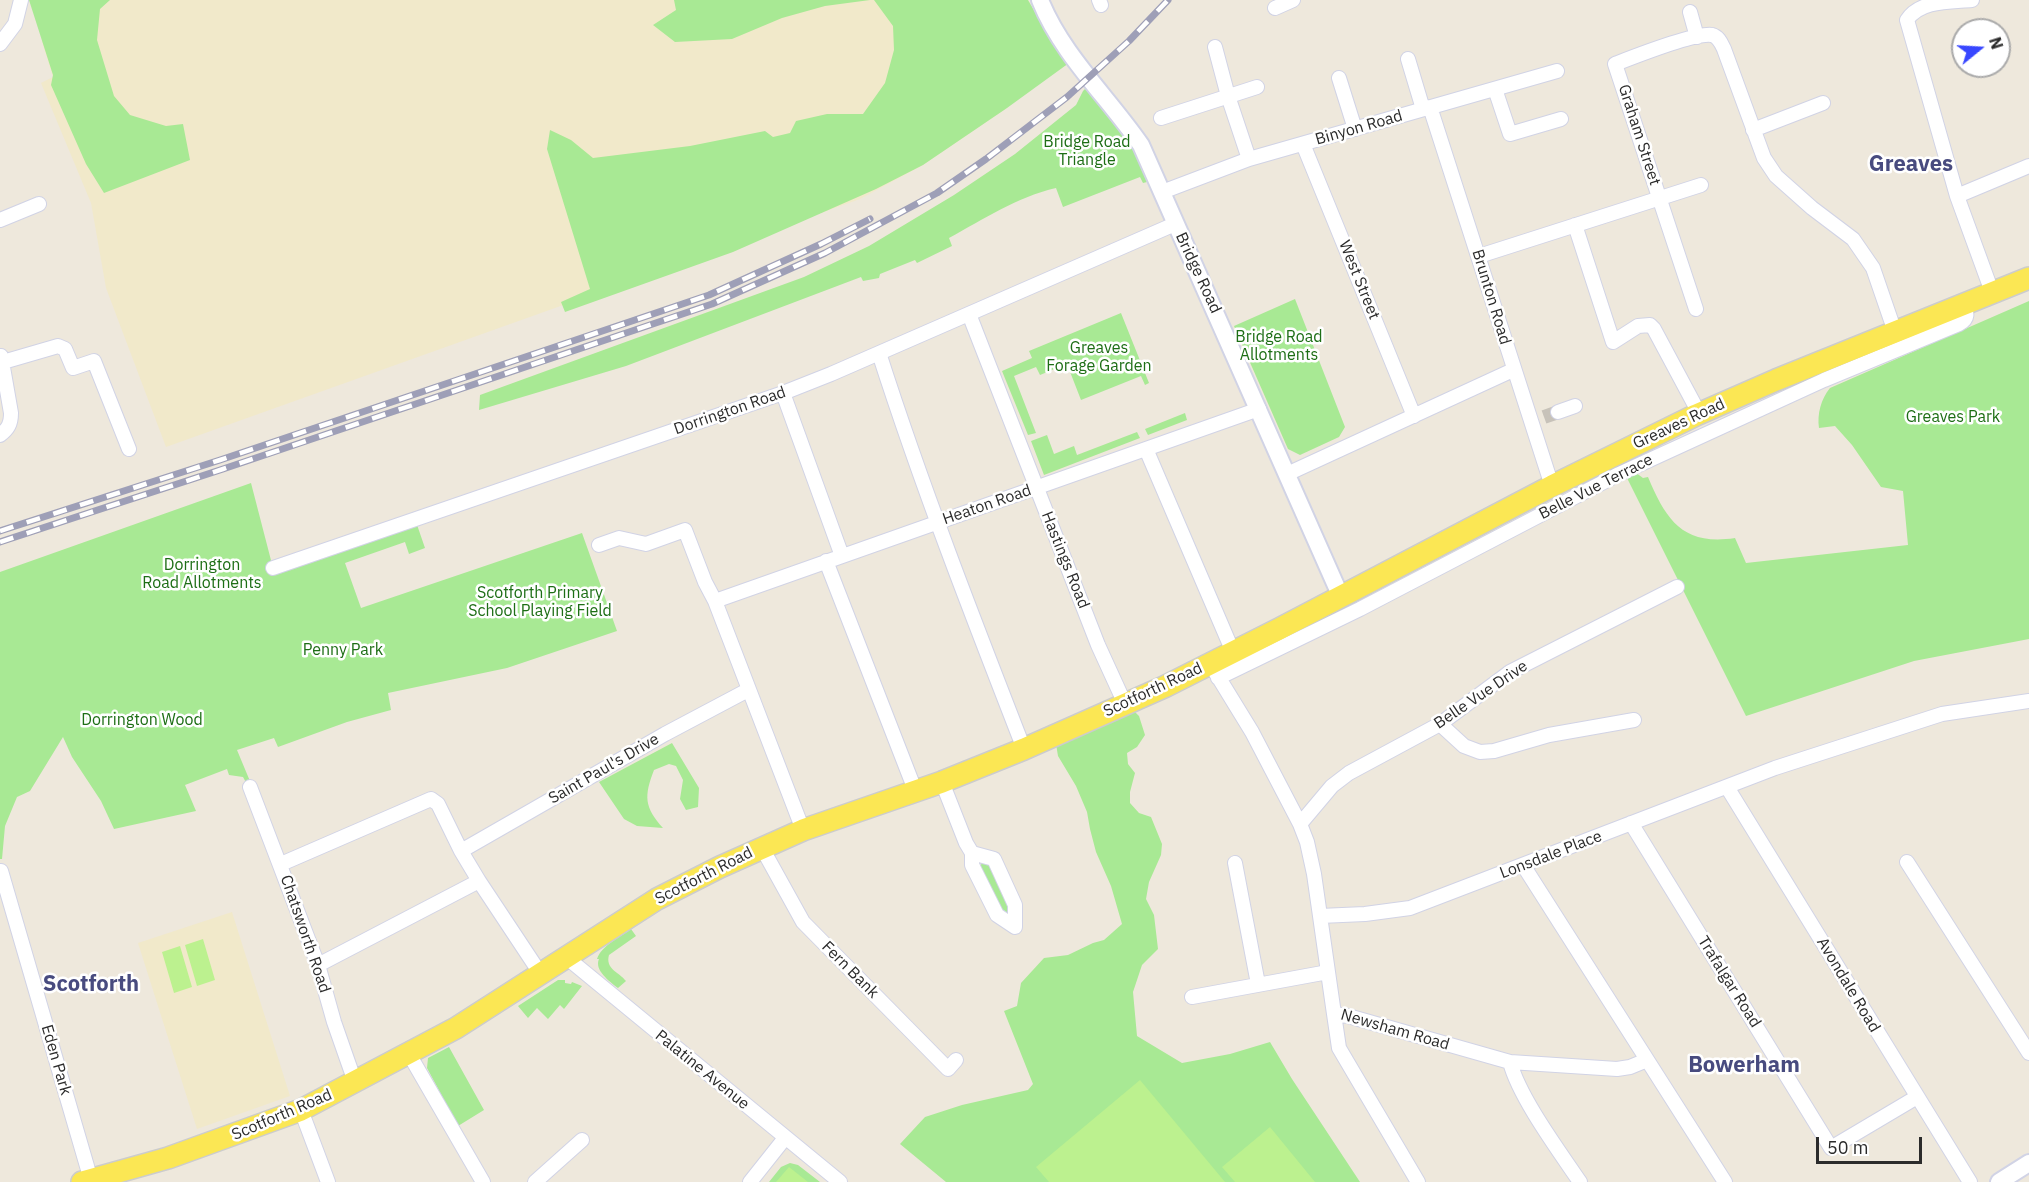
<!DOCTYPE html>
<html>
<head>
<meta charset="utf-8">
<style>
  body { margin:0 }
  #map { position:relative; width:2029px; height:1182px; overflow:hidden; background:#eee8dc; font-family:"IBM Plex Sans",sans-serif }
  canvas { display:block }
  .north { position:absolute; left:1951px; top:18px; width:60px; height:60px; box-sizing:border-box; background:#fff; border:2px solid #aaa; border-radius:50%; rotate:72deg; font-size:16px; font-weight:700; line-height:24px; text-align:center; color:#2b2b2b }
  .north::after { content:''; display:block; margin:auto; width:21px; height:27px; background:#3847ff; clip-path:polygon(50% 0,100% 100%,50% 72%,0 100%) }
  .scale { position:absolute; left:1816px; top:1137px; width:106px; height:27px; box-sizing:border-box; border:3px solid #2b2b2b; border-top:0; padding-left:8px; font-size:18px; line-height:21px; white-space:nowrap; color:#2b2b2b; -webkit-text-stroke:4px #fff; paint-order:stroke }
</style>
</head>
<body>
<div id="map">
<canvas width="2029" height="1182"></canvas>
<div class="north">N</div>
<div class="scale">50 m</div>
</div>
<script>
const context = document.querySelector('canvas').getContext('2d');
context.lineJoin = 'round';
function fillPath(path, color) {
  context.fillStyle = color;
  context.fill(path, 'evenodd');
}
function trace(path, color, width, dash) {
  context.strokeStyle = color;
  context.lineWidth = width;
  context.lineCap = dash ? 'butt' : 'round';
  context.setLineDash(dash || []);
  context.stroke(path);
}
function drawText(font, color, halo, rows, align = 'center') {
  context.font = font + ' "IBM Plex Sans",sans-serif';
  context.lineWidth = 5;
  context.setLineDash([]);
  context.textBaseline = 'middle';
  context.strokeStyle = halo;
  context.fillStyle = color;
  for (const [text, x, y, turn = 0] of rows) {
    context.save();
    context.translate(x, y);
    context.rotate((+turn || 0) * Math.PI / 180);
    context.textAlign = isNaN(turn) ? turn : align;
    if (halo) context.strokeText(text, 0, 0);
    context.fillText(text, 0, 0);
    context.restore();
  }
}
const education = new Path2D(`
  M 34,0 L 1028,0 L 1050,38 L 1007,108 L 923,165 L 860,199 L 166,447 L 106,288 L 91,203 L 41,83 L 53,77 L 43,45 Z
  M 232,912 L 290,1096 L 197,1129 L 138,943 Z`);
const green = new Path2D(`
  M 29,0 L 110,0 L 100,9 L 97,40 L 114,96 L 130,115 L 166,126 L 183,124 L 190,160 L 104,193 L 86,164 L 51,85 L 53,75 Z
  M 674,0 L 870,0 L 825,6 L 782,18 L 732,39 L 675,42 L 653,25 L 676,10 Z
  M 874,0 L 1028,0 L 1050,38 L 1069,63 L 1007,108 L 923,165 L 876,189 L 733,252 L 565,312 L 561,302 L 590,289 L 547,149 L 550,130 L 571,140 L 593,158 L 690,146 L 765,131 L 773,137 L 790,133 L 796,121 L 827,114 L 863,114 L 885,83 L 894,50 L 893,26 Z
  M 1087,87 L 1132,139 L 1147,182 L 1143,183 L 1140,177 L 1063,207 L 1056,188 C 1017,197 984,219 949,238 L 952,246 L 917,263 L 915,260 L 880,274 L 879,278 L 863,281 L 861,277 L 626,366 L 479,410 L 480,395 L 804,277 L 869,246 L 954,195 L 1015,154 L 1076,105 L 1083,91 Z
  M 1295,299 L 1345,427 L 1339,437 L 1300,455 L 1288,449 L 1234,326 Z
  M 2029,301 L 2029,639 L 1914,661 L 1746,716 L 1626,476 L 1635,472 L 1643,478 L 1648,477 C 1666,520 1683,546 1735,538 L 1746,563 L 1908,545 L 1903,491 L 1881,487 L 1852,445 L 1835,426 L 1819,428 C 1817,414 1821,399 1830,388 Z
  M 1121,313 L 1149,383 L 1145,385 L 1141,376 L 1081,400 L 1067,364 L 1040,375 L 1036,367 L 1014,376 L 1036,433 L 1028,435 L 1002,371 L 1032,358 L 1029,351 Z
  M 1185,413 L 1187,420 L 1148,435 L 1145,429 Z
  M 1137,432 L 1140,438 L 1044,475 L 1031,441 L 1047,435 L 1054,454 L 1074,446 L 1077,455 Z
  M 251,483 L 273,568 L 415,519 L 425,548 L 409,554 L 405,542 L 345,563 L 361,608 L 582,533 L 617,631 L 507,668 L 388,693 L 391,710 L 347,722 L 278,747 L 274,738 L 237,750 L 252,786 L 249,788 L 243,777 L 229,775 L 227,769 L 185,785 L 196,811 L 114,829 L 101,801 L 72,757 L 63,737 L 30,791 L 17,797 L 5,826 L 2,859 L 0,859 L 0,572 Z
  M 1133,710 L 1139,716 L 1145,735 L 1137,747 L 1127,753 L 1128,764 L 1135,773 L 1130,792 L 1130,803 L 1139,813 L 1151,817 L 1162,844 L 1161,855 L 1149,882 L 1146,899 L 1154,915 L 1158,949 L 1142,965 L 1133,992 L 1137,1036 L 1182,1063 L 1230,1054 L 1270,1042 L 1292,1079 L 1360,1182 L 946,1182 L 900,1144 L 925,1117 L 962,1105 L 1028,1090 L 1033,1084 L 1004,1011 L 1017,1006 L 1021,983 L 1044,958 L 1068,955 L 1093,943 L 1104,940 L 1122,924 L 1111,886 L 1096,852 L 1090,829 L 1087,812 L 1076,786 L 1058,756 L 1056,744 Z
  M 672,743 L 699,788 L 698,807 L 686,810 L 680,799 L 683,780 L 676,766 L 669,764 L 654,770 C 644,796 644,807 663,828 L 637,826 L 624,819 L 599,782 Z
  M 982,861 L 991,865 L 1010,905 L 1008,914 L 1000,910 L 980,870 Z
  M 631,929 L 636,936 L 609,955 C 605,969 619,972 626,981 L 618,988 C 609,981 594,970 599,959 L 597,959 C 602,945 619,938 631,929 Z
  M 558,980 L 565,980 L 565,983 L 571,984 L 572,982 L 582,986 L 564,1009 L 560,1005 L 548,1019 L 537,1008 L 528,1018 L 518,1006 Z
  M 449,1047 L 484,1110 L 458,1126 L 427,1068 L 428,1058 Z
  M 790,1163 L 798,1165 L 820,1182 L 769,1182 L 781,1167 Z`);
const pitch = new Path2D(`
  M 203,939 L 215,980 L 197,986 L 185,945 Z
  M 180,946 L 192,987 L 174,993 L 162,952 Z
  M 1140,1080 L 1225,1182 L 1049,1182 L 1036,1167 Z
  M 1270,1127 L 1315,1182 L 1235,1182 L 1222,1167 Z
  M 789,1167 L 808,1182 L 776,1182 Z`);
const minorTunnel = new Path2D(`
  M 1544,417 L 1558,412`);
const minor = new Path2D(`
  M 1099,0 L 1101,5
  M 1972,0 C 1950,2 1920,0 1907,20 L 1957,196 L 1992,292
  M 1275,8 L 1293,0
  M 1690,12 L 1697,37
  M 0,44 L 15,24 L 21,0
  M 1215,47 L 1228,96 L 1249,159
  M 1408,59 L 1423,109
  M 1339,78 L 1355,129
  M 1495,89 L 1510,134 L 1561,119
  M 1430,107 L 1552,486
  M 1161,118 L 1257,87
  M 1753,130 L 1823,103
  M 1303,144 L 1414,416
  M 1162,192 L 1249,159 L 1557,71
  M 1957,196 L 2029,166
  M 0,220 L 39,204
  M 1575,225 L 1613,342 L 1638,326 L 1650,325 L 1654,329 L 1699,413
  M 1479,256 L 1701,185
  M 1696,309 L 1615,64 C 1633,57 1696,32 1712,35 C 1719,37 1721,43 1724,49 L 1764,158 L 1776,176 L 1812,208 L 1853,239 L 1873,268 L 1895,332
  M 969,314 L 1098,645 L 1125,704
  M 879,353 C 922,487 973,618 1024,749
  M 3,362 L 58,346 L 65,349 L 73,368 L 94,361 L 129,449
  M 783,393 L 842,556
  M 1558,412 L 1575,406
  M 0,435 C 8,429 11,424 11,413 L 1,356
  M 1146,449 L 1233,652
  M 1287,474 L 1513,370
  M 599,545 L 619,538 L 646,544 L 685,530 L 705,582 L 715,601 L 803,830
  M 826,561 L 915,790
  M 273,568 L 783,393 L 831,374 L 1175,224
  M 715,601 L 1259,409
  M 1214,670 L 1252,732 L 1300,824 L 1307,842 L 1314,874 L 1334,1014 L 1348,1016 L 1510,1062 L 1617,1069 L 1630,1067 L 1647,1060
  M 1218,678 L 1360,609 L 1619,474 L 1824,380 L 1959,324 C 1969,319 1967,313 1964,304
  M 1440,724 L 1464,746 L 1480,752 L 1494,751 L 1549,735 L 1634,720
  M 942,782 L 966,843 L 972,853 L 972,865 L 997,915 L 1015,927 L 1015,905 L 994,859 L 972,853
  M 250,787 L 318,965 L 334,1022 L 355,1082
  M 1727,787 L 1970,1182
  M 1631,823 L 1831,1148 L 1917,1097
  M 1300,824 L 1332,786 L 1349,773 L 1440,724 L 1510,672 L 1677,587
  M 762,848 L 803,922 L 948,1069 L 956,1060
  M 461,851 L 665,734 L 748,690
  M 1907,862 L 2029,1053
  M 1235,863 L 1258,984
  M 281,864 L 431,799 L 438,804 L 461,851 L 479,881 L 540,973
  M 1523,865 L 1725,1182
  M 1,871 L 91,1180
  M 1320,916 L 1365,914 L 1410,908 L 1775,768 L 1942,714 L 2029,701
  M 566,957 L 840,1182
  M 318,965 L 479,881
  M 1192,997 L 1328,972
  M 1334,1014 L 1339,1048 L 1418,1182
  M 409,1054 L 483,1182
  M 1510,1062 C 1519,1097 1559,1151 1580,1182
  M 301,1110 L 328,1182
  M 535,1182 L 582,1140
  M 750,1182 L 785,1138`);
const tertiary = new Path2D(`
  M 1040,0 C 1062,55 1108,97 1141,145 L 1341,597
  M 1999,1182 L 2029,1163`);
const primary = new Path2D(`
  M 82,1182 L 168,1158 L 301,1110 L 456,1028 L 657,899 L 720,867 L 803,830 L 942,782 L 1024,749 L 1164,687 L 1279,629 L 1552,486 L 1696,415 L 1776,380 L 2029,278`);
const rail = new Path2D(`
  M 0,531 L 220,460 L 709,295 L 821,244 L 870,219
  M 0,542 L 223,469 L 712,304 L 825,253 L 937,193 L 986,159 L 1067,97 L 1129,41 L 1168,0`);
const streetNames = [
  ["Binyon Road",1359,128,-16],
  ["Graham Street",1639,135,72],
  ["Bridge Road",1198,273,65],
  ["West Street",1359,280,68],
  ["Brunton Road",1491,297,73],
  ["Dorrington Road",730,411,-19],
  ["Greaves Road",1679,424,-25],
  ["Belle Vue Terrace",1596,487,-27],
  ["Heaton Road",987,505,-19],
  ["Hastings Road",1065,560,68],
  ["Scotforth Road",1153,690,-25],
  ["Belle Vue Drive",1481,695,-34],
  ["Saint Paul's Drive",604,769,-30],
  ["Lonsdale Place",1551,855,-21],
  ["Scotforth Road",704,876,-27],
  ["Chatsworth Road",305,934,71],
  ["Fern Bank",850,970,45],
  ["Trafalgar Road",1729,982,58],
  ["Avondale Road",1848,985,59],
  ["Newsham Road",1395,1030,16],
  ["Eden Park",56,1060,74],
  ["Palatine Avenue",702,1070,39],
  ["Scotforth Road",282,1115,-23]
];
const parkNames = [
  ["Bridge Road",1087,142],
  ["Triangle",1087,160],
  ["Bridge Road",1279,337],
  ["Allotments",1279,355],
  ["Greaves",1099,348],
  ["Forage Garden",1099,366],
  ["Greaves Park",1953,417],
  ["Dorrington",202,565],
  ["Road Allotments",202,583],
  ["Scotforth Primary",540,593],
  ["School Playing Field",540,611],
  ["Penny Park",343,650],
  ["Dorrington Wood",142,720]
];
const districtNames = [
  ["Greaves",1911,165],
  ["Scotforth",91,985],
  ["Bowerham",1744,1066]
];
fillPath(education, '#f1e9ca');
fillPath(green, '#a8e994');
fillPath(pitch, '#bcf18f');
trace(minorTunnel, '#c7c2b9', 14, [14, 7]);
trace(minor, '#d1d3e5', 16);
trace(tertiary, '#d1d3e5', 20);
trace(primary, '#ccc', 24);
trace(minor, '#fff', 14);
trace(tertiary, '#fff', 16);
trace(primary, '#fbe754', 21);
trace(rail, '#9e9fb7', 7);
trace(rail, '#fff', 4.5, [14]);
drawText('16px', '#2b2b2b', '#fff', streetNames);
drawText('16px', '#1d6e15', '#fff', parkNames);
drawText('bold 22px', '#484b7f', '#fff', districtNames);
</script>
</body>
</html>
